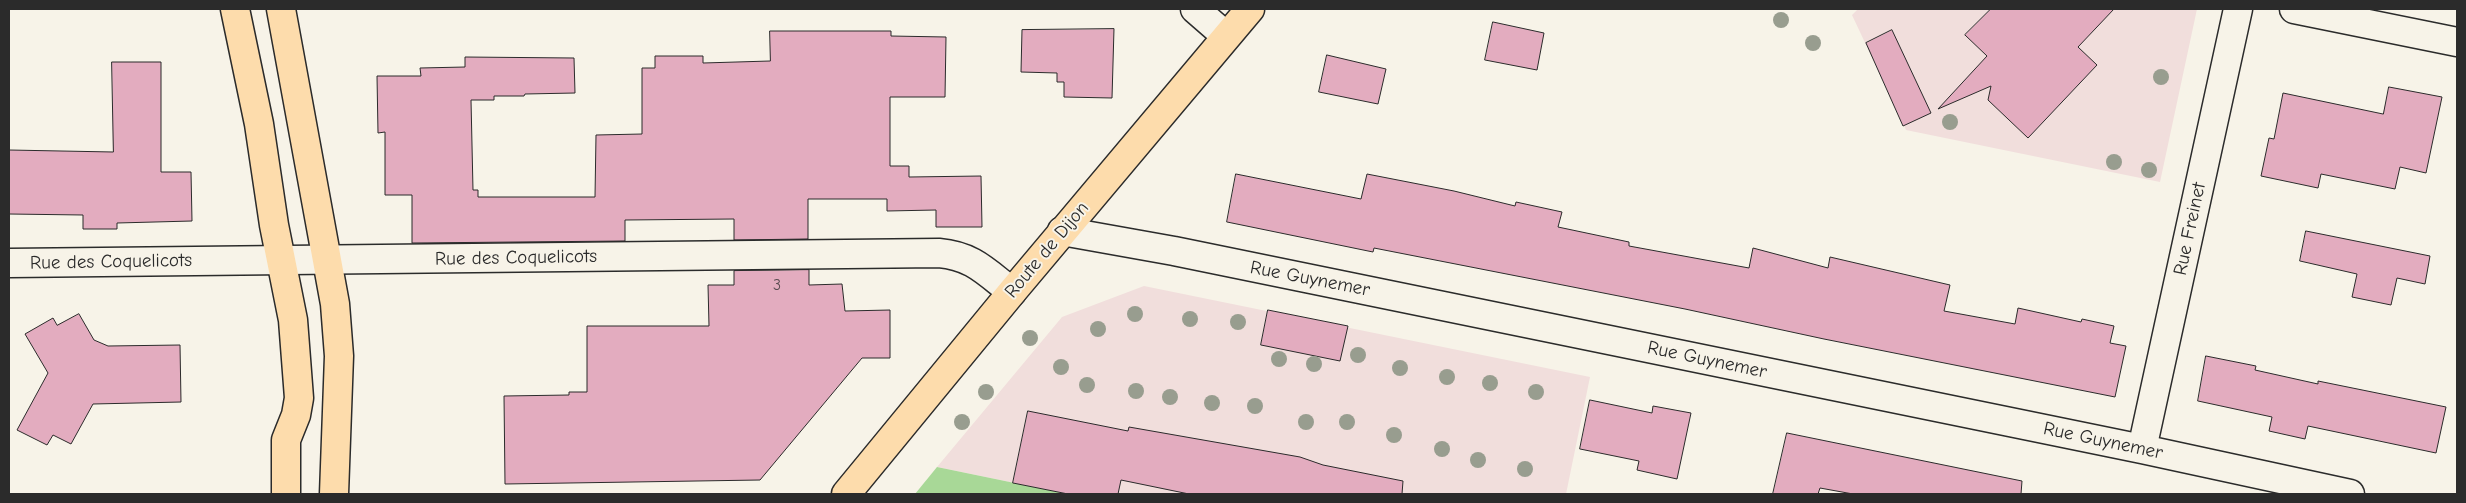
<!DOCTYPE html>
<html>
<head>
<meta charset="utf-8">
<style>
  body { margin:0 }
  #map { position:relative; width:2466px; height:503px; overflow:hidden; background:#f7f3e8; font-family:"Comic Neue",sans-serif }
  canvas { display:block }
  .frame { position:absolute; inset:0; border:10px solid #2b2b2b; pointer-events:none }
</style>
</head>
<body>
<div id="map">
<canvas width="2466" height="503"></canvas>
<div class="frame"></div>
</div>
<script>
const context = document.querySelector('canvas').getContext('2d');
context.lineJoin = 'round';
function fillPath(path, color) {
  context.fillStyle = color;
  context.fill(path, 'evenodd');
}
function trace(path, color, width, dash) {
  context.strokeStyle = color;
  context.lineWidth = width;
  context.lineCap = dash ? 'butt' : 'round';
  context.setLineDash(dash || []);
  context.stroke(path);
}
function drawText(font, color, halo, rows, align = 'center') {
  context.font = font + ' "Comic Neue",sans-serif';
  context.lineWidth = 4;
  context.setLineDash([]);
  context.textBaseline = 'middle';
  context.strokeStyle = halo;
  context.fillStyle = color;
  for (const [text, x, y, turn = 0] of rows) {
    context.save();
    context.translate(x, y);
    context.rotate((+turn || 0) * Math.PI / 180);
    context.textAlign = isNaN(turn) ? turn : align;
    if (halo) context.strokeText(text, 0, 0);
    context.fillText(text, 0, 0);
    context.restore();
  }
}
const built = new Path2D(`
  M 1858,9 L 2197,9 L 2160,182 L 1906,130 L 1852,15 Z
  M 1144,286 L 1590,377 L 1566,494 L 1068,494 L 937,467 L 1062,317 Z`);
const green = new Path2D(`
  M 937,467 L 1068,494 L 915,494 Z`);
const building = new Path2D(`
  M 1991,9 L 2114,9 L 2078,47 L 2097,65 L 2028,138 L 1988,100 L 1991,86 L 1938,109 L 1987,56 L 1965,35 Z
  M 1493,22 L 1544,33 L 1537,70 L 1485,60 Z
  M 1114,29 L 1112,98 L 1064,97 L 1064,82 L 1057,82 L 1057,73 L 1021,72 L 1022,30 Z
  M 1892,30 L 1931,113 L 1903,126 L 1866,43 Z
  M 770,31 L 891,31 L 891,36 L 946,37 L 945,97 L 890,97 L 890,166 L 909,166 L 909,177 L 981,176 L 982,227 L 936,227 L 936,210 L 887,211 L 887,199 L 808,199 L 808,239 L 734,240 L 734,219 L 625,220 L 625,241 L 412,243 L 412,195 L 385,195 L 385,132 L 378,133 L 377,76 L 421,76 L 420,68 L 465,67 L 465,57 L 574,58 L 575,93 L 525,94 L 524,96 L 494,96 L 494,100 L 471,100 L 473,190 L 478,190 L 478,197 L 595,197 L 596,135 L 642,134 L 642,68 L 655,68 L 655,56 L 703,56 L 703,63 L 770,61 Z
  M 1327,55 L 1386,69 L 1378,104 L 1319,92 Z
  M 112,62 L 161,62 L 161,172 L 191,172 L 192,221 L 117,223 L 117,229 L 83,229 L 83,215 L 9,214 L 9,150 L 113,152 Z
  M 2389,87 L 2442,97 L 2426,173 L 2400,167 L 2395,189 L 2321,174 L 2318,188 L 2261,176 L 2269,138 L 2274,139 L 2283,93 L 2383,114 Z
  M 1236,174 L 1361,199 L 1367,174 L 1454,191 L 1515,206 L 1516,202 L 1562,212 L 1558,227 L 1629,242 L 1629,246 L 1749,268 L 1753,248 L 1828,268 L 1830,257 L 1950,285 L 1944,311 L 2015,324 L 2018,308 L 2081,322 L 2082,319 L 2114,326 L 2110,343 L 2126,346 L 2115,397 L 1824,339 L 1685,309 L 1374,248 L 1373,252 L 1227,222 Z
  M 2306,231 L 2430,256 L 2425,284 L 2397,278 L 2391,305 L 2352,297 L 2357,274 L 2300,261 Z
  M 809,270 L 809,285 L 842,284 L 845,311 L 890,310 L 890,358 L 862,358 L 760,480 L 505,484 L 504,396 L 569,395 L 569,392 L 587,392 L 587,326 L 709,326 L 708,285 L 734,285 L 734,271 Z
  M 1268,310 L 1348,326 L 1340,361 L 1261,345 Z
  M 79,314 L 94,340 L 108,346 L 180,345 L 181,402 L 93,404 L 71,444 L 53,435 L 47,445 L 17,430 L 48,373 L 25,334 L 53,318 L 57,325 Z
  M 2206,356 L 2256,366 L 2255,370 L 2318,384 L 2318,381 L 2446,407 L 2436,453 L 2308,426 L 2305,439 L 2269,431 L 2272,417 L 2198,401 Z
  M 1590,400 L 1652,413 L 1653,406 L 1691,413 L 1677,479 L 1637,470 L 1639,461 L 1580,449 Z
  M 1028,411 L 1128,431 L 1129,427 L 1300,457 L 1323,465 L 1403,481 L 1402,494 L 1189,494 L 1121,480 L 1118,494 L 1068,494 L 1013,483 Z
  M 1787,433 L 2022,481 L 2021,494 L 1853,494 L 1820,488 L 1818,494 L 1773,494 Z`);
const street = new Path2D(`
  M 1195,9 L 1226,36
  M 2294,9 L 2457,42
  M 1062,231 L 1174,251 L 2142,449 L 2350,494
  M 9,263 L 939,253 C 973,256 986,272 1012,292
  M 2142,449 L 2238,9`);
const primary = new Path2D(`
  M 235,9 L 259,124 L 274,225 L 293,320 L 299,398 L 296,415 L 286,440 L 286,494
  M 281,9 L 335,304 L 339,356 L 334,494
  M 846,494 L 1012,292 L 1250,9`);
const trees = [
  [1781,20],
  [1813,43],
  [2161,77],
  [1950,122],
  [2114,162],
  [2149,170],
  [1135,314],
  [1190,319],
  [1238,322],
  [1098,329],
  [1030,338],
  [1358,355],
  [1279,359],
  [1314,364],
  [1061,367],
  [1400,368],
  [1447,377],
  [1490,383],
  [1087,385],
  [1136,391],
  [986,392],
  [1536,392],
  [1170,397],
  [1212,403],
  [1255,406],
  [962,422],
  [1306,422],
  [1347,422],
  [1394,435],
  [1442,449],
  [1478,460],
  [1525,469]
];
const numberNames = [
  ["3",777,285]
];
const streetNames = [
  ["Rue Freinet",2190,229,-78],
  ["Route de Dijon",1047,250,-50],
  ["Rue des Coquelicots",516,258,-1],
  ["Rue des Coquelicots",111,262,-1],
  ["Rue Guynemer",1310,279,11],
  ["Rue Guynemer",1707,360,12],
  ["Rue Guynemer",2103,441,12]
];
fillPath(built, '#f1dedc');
fillPath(green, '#a8d897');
fillPath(building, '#e3acbf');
trace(building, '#2b2b2b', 1);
trace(street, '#2b2b2b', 31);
trace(primary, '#2b2b2b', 31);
trace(street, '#f7f3e8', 28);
trace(primary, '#fddcac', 28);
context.fillStyle = '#989d8f';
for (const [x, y] of trees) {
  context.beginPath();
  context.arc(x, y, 8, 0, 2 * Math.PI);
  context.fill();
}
drawText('16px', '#594b50', null, numberNames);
drawText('19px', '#2b2b2b', '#f7f3e8', streetNames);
</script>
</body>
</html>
